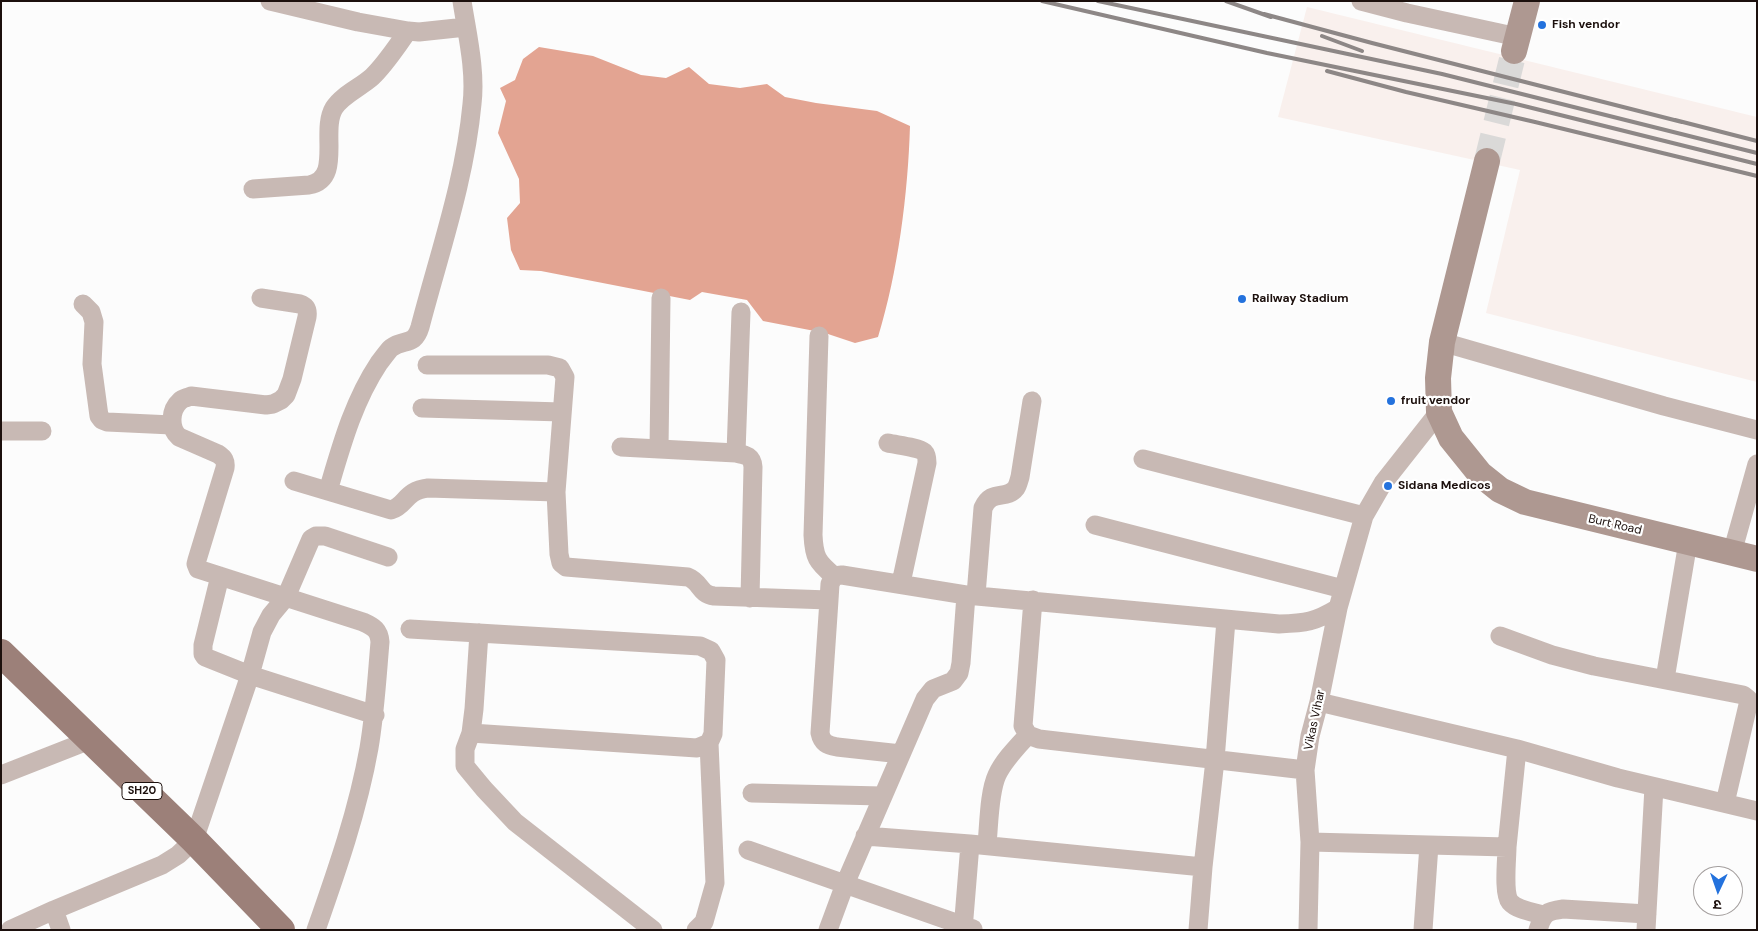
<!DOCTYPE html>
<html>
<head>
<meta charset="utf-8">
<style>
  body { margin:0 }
  #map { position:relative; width:1758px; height:931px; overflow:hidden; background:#fcfcfc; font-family:"DM Sans","Noto Sans Devanagari",sans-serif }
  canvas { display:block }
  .frame { position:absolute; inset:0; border:2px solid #1c100d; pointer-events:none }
  .north { position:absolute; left:1693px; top:866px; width:50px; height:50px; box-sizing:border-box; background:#fff; border:1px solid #a49f9e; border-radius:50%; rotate:183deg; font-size:14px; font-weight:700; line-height:20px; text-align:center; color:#1c100d }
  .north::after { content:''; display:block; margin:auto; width:18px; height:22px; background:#2472dd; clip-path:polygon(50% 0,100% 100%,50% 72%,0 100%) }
</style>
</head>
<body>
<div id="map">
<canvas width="1758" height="931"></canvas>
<div class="frame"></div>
<div class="north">उ</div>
</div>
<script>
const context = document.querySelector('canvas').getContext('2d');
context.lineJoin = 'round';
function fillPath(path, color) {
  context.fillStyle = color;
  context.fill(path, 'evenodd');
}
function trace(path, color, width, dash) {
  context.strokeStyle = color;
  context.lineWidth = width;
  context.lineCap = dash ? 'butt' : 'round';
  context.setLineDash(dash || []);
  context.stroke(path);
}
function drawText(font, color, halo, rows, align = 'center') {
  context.font = font + ' "DM Sans",sans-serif';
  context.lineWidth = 4.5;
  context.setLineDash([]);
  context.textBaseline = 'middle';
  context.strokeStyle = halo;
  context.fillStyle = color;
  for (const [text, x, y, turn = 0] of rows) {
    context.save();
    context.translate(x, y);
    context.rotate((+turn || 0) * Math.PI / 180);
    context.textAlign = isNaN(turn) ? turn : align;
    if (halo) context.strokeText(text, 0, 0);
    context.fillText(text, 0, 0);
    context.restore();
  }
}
const built = new Path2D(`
  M 1307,7 L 1757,117 L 1757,382 L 1486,313 L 1520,170 L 1278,117 Z`);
const water = new Path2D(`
  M 539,47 L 593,56 L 641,75 L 666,78 L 689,67 L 709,84 L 740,88 L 767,84 L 785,97 L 816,103 L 877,111 L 910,126 C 908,194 898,272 878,337 L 855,343 L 825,333 L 763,321 L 747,300 L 702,292 L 690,300 L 541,271 L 520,270 L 511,250 L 507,218 L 520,203 L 519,179 L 498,133 L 506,101 L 500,88 L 515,80 L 523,59 Z`);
const secondaryTunnel = new Path2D(`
  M 1487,161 L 1514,51`);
const street = new Path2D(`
  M 270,1 L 358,22 L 408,31 L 419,32 L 466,27
  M 1361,1 L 1407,13 L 1518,37
  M 253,189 L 309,185 C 343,179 320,131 334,108 C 342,95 361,87 372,77 C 385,65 397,46 408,31
  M 261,298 L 300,304 C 306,306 308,310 307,317 L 292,379 L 286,395 L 281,400 L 273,404 L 266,405 L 191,396 C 187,398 183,398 180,401 C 170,410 169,428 179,437 L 218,454 C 224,458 226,461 225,468 L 197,560 L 196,564 L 198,569 L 363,622 C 374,627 379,630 380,642 C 377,677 375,713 369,748 C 358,810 337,870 316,930
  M 83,304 L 91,312 L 94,322 L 92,364 L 99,416 L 102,420 L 107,422 L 172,425
  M 819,336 L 813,535 C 814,557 817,562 834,576
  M 1442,342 L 1664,406 L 1757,430
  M 427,365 L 548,365 L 560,368 L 565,377 L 556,492
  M 422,408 L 562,412
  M 1,431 L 42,431
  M 888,443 C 896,445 918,447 924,452 C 927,455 927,459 927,463 L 901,583
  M 621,447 L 736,453 C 746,455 752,456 753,467 L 750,598
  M 659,449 L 661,298
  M 736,453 L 741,312
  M 1143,459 L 1364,516
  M 294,481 L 391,510 C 407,505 404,491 428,488 L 556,492 L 559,554 L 561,563 L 566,567 L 688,577 C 701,582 699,594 714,596 L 829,600 L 830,584 L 834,576 L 842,575 L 966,595 L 1279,624 C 1306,623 1315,622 1338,608
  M 328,491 C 341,447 353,402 379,363 C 383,358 387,352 391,348 C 404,338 414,347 420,327 C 439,254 465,180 472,104 C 476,70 467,34 462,1
  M 1095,525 L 1343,589
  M 1732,553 L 1757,464
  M 220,576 L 203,645 L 203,654 L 205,657 L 250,675 L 375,715
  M 976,595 L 983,508 C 992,488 1006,501 1016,488 C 1018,485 1019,480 1020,477 L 1032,401
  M 829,600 L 820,733 C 822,743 827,745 837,747 L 901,754
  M 1033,600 L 1023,726 L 1028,735 L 1039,739 L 1305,770
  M 410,629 L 700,646 L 711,651 L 716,660 L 713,734 L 709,743 L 697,748 L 471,733
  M 479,633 L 474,709 L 471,733 L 465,749 L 465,766 L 484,789 L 515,822 L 653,930
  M 1500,636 L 1552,655 L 1594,666 L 1743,695 L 1748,699 L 1748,705 L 1725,803
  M 1665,679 L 1688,542
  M 1319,702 L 1517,749 L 1618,778 L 1757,811
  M 1,775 L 90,740
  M 752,793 L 882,796
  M 865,836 L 970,844
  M 1310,842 L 1429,845 L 1423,930
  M 987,844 C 989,825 989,792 997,775 C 1004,760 1017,747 1028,735
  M 1429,845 L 1507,847 L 1517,749
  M 1507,847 C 1507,859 1503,893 1510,902 C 1517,910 1533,912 1543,915
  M 748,850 L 973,929
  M 10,930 L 54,910
  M 61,930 L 54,910 L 162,865 L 178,855 L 194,840 L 250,675 L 262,632 L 271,615 L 286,597 L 311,539 L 316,536 L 325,536 L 388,557
  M 696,930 L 704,922 L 715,883 L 709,743
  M 828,930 L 845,884 L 925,699 L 933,689 L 953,681 L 959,673 L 961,663 L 966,595
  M 963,930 L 970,844 L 1203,867
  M 1198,930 L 1203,867 L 1215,760 L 1226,620
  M 1308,930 L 1310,842 L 1305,770 L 1310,736 L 1319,702 L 1338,608 L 1364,516 L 1383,483 L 1439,412
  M 1538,930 C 1543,913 1547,911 1563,909 L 1647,914
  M 1646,930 L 1654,787`);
const secondary = new Path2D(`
  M 1514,51 L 1527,1
  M 1487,161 L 1442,342 L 1438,378 L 1439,412 L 1451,438 L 1480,474 L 1500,490 L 1525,502 L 1757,559`);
const primary = new Path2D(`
  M 1,653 L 194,840 L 281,930`);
const rail = new Path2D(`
  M 1042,1 L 1267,53 L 1516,104 L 1757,164
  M 1098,1 L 1442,74 L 1757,153
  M 1226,1 L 1271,17
  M 1264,14 L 1372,43 L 1682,122
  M 1322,36 L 1362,51
  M 1327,71 L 1406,92 L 1535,122 L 1757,176
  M 1675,120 L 1757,141`);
const markers = [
  [1542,25,5,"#2472dd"],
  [1242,299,5,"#2472dd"],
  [1391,401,5,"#2472dd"],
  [1388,486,5,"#2472dd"]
];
const shields = [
  [142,791,40]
];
const shieldNames = [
  ["SH20",142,791]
];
const poiNames = [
  ["Fish vendor",1552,25],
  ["Railway Stadium",1252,299],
  ["fruit vendor",1401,401],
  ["Sidana Medicos",1398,486]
];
const streetNames = [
  ["Burt Road",1615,525,13],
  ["Vikas Vihar",1315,720,-78]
];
fillPath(built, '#f9f0ed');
fillPath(water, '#e3a492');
trace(secondaryTunnel, '#dad9d8', 26, [26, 13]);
trace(street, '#c8b9b4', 19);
trace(secondary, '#ae9891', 26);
trace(primary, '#9c8079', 28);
trace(rail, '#8d8786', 4);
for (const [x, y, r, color] of markers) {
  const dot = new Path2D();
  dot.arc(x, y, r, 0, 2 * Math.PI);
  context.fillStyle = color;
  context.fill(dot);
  trace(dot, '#fff', 2);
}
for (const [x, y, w] of shields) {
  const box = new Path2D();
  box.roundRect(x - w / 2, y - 8.5, w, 17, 4);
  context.fillStyle = '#fff';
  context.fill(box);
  trace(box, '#1c100d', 1);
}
drawText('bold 11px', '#1c100d', null, shieldNames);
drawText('bold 12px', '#1c100d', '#fff', poiNames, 'left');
drawText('12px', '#1c100d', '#fff', streetNames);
</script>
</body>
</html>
